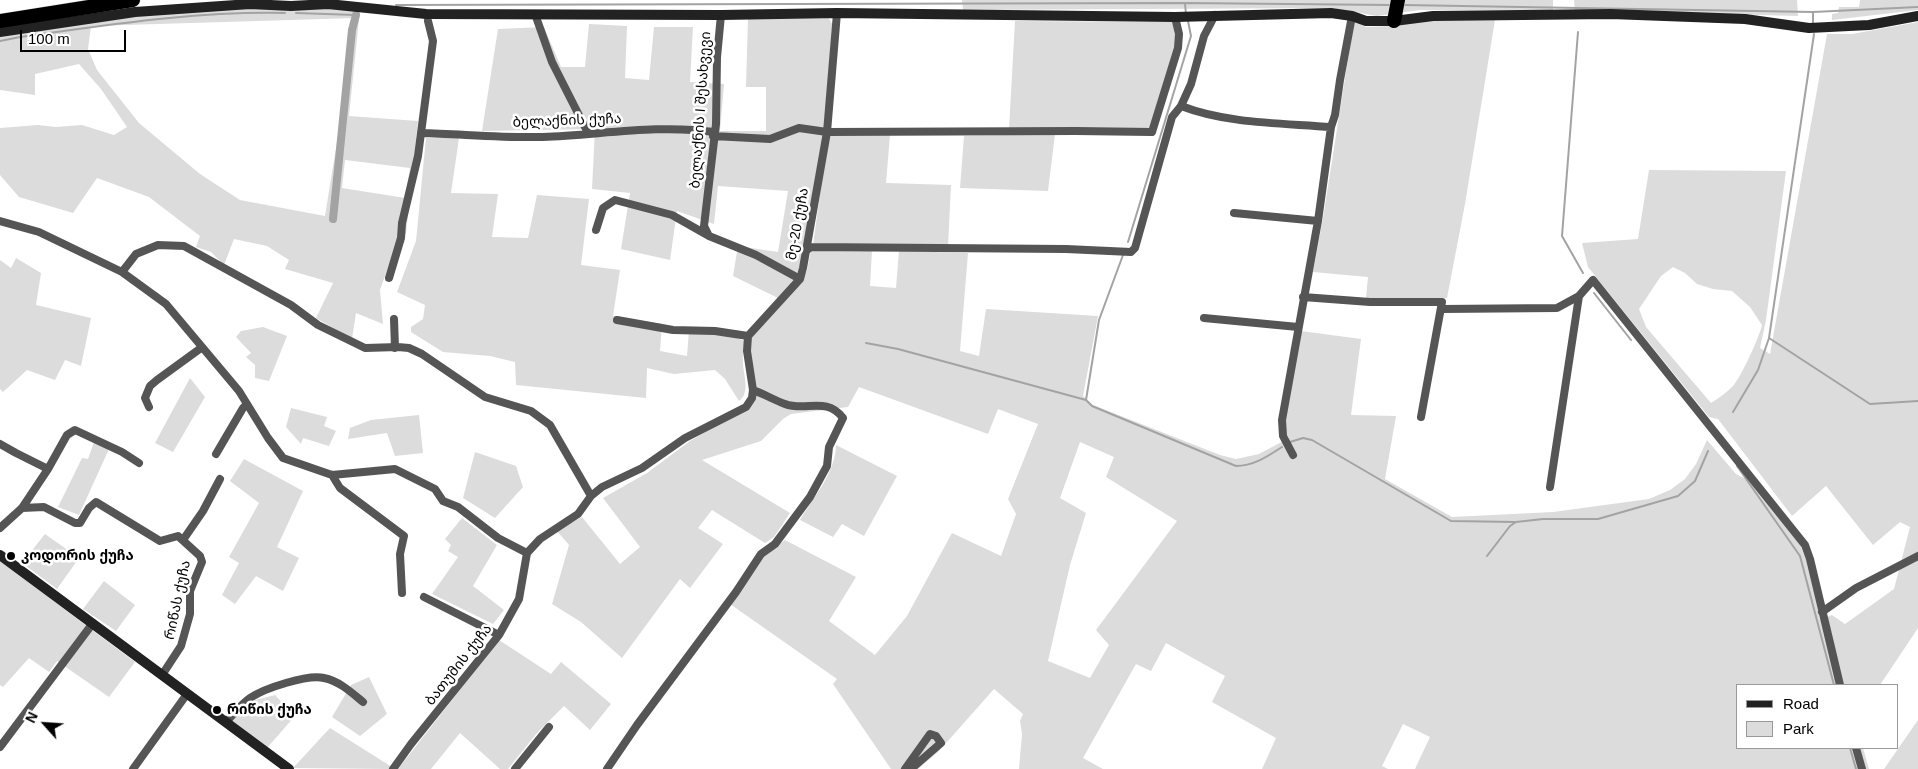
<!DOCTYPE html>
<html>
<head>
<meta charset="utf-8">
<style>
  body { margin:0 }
  #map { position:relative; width:1918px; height:769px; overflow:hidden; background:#fff; font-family:Arial,sans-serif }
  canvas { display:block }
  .legend { position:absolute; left:1736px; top:684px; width:162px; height:65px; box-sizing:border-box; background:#fff; border:1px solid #999; margin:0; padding:6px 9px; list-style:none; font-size:15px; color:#000 }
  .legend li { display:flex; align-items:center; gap:10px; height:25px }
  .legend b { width:25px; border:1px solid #999 }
  .north { position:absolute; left:20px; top:699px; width:50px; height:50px; -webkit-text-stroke:4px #fff; paint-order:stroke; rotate:296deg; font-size:14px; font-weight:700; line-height:20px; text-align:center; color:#000 }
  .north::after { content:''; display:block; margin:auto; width:18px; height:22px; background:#000; clip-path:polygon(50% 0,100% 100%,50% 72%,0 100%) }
  .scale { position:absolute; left:20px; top:30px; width:106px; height:22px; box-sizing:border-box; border:2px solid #000; border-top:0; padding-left:6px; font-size:15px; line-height:18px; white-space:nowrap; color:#000; -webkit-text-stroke:4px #fff; paint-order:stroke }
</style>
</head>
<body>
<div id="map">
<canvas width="1918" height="769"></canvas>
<ul class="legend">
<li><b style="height:6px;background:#222"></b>Road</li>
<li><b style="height:14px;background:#dcdcdc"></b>Park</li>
</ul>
<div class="north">N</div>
<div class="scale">100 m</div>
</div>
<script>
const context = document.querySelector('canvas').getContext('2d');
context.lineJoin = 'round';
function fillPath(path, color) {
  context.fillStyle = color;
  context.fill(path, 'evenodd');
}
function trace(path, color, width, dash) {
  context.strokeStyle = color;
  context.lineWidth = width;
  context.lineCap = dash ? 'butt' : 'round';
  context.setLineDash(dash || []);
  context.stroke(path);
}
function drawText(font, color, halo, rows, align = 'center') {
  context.font = font + ' Arial,"Noto Sans Georgian",sans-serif';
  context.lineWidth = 5;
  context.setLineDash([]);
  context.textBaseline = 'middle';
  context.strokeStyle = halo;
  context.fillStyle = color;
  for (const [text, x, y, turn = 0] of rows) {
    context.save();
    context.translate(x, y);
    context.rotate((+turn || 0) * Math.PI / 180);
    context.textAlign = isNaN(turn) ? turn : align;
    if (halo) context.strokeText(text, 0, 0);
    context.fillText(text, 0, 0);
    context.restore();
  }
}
const green = new Path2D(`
  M 962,0 L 1553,0 L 1553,10 L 1420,10 L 1377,16 L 1332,8 L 963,10 Z
  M 1574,0 L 1797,0 L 1798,16 L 1575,10 Z
  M 1860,0 L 1918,0 L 1918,10 L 1832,20 L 1832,14 L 1838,13 L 1839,7 L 1859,7 Z
  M 247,8 L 330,8 L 360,10 L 349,116 L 418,121 L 406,234 L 400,233 L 380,290 L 383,324 L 356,313 L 352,339 L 316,318 L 333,283 L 285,269 L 289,260 L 267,246 L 234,239 L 224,265 L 211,252 L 196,247 L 200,236 L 149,197 L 97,178 L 73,213 L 19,197 L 0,175 L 0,128 L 38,125 L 56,127 L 82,125 L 114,135 L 127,127 L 101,89 L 79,64 L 35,74 L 35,95 L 0,90 L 0,37 L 137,16 ZM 357,18 L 325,216 L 240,200 L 200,174 L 139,123 L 97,70 L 88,49 L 91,26 ZM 345,160 L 410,168 L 405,198 L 342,188 Z
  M 827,15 L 832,24 L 825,136 L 807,239 L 796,278 L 778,298 L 733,276 L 738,246 L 778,252 L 788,191 L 718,186 L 714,224 L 677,211 L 670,260 L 621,249 L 630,193 L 592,189 L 595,129 L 482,131 L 498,29 L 544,27 L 561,67 L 585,67 L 589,24 L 627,26 L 625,78 L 649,80 L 654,27 L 693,27 L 690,82 L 724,84 L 720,131 L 766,131 L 766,87 L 746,87 L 748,17 Z
  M 1433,19 L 1495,20 L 1465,204 L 1447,298 L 1366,298 L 1368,277 L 1313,272 L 1323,218 L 1354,21 L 1366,27 L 1392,26 Z
  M 1015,21 L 1173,22 L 1176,43 L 1154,123 L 1146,130 L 1009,129 Z
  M 1918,22 L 1918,628 L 1880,685 L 1737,685 L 1737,748 L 1863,748 L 1869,769 L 1415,769 L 1430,737 L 1403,724 L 1382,766 L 1388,769 L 1262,769 L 1276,738 L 1212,702 L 1225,676 L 1166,643 L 1151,671 L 1136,664 L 1083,758 L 1103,769 L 1019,769 L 1022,734 L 1020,721 L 1023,714 L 994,689 L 939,751 L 918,769 L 891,769 L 833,684 L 837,679 L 730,604 L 762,557 L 785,540 L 856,577 L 829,621 L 875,655 L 907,616 L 952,533 L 1001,556 L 1016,514 L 1008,499 L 1038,424 L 998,409 L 988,434 L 859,387 L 848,407 L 791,414 L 783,419 L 761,441 L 702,460 L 790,513 L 774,537 L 765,543 L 712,510 L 698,528 L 723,544 L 690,588 L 680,579 L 622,658 L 581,622 L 552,604 L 569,545 L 557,531 L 582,517 L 620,564 L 640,547 L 603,498 L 647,473 L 690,441 L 734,415 L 754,399 L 750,355 L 751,336 L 801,282 L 807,271 L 811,250 L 872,250 L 870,286 L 896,288 L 899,251 L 968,253 L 960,351 L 979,356 L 986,309 L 1098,316 L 1083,396 L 1093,405 L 1220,455 L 1236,459 L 1259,454 L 1289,438 L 1285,432 L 1286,415 L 1301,331 L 1361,339 L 1351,415 L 1396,416 L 1385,479 L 1452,517 L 1553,512 L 1649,499 L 1670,490 L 1685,479 L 1696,464 L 1707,440 L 1736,474 L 1750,481 L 1799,542 L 1810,569 L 1820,620 L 1832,615 L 1845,624 L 1894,589 L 1910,527 L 1900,522 L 1873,545 L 1826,486 L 1792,516 L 1718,419 L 1709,417 L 1588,267 L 1582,243 L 1638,239 L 1649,170 L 1786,171 L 1766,320 L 1760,348 L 1770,354 L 1827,34 L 1852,34 ZM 1673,267 L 1685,273 L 1697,284 L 1713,289 L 1732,291 L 1750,307 L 1762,325 C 1759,338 1741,377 1733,386 C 1726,393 1719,398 1711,403 L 1646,327 L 1639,309 L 1661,276 ZM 1080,442 L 1114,457 L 1106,477 L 1177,521 L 1096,630 L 1109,645 L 1090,678 L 1048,661 L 1070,565 L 1086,513 L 1060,498 Z
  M 1055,134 L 1048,191 L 960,188 L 964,136 Z
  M 890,135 L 886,183 L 951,185 L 948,246 L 813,245 L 828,136 Z
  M 426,138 L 459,138 L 451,193 L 498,194 L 492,237 L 528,238 L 537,195 L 589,199 L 581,265 L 620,270 L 613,316 L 662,324 L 660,351 L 687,356 L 689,331 L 735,337 L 744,341 C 744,348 742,355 743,362 C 743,375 751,392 739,401 L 725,379 L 715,370 L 674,374 L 647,368 L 646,398 L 516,385 L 515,362 L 490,356 L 443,352 L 411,332 L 411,327 L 423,319 L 425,305 L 397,292 L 416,241 Z
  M 16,258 L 41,273 L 36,305 L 91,318 L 81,366 L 65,360 L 55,380 L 27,370 L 3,392 L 0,389 L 0,260 L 11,268 Z
  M 263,327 L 287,336 L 269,381 L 255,378 L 255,365 L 246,357 L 251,353 L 236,337 L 241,331 Z
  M 190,378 L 205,397 L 173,452 L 155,443 Z
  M 291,408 L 327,417 L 324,426 L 336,431 L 329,446 L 303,438 L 301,444 L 286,427 Z
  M 419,415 L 423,453 L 395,456 L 387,433 L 348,439 L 350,428 L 371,420 Z
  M 94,442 L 109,449 L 79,515 L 58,507 L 82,458 L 88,459 Z
  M 836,445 L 897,476 L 864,536 L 842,524 L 833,537 L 800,520 C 813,498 836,472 836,445 Z
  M 475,452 L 516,466 L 523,487 L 495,518 L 463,498 Z
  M 244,459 L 303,491 L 277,547 L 299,558 L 283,591 L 256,576 L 235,604 L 222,595 L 239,563 L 229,557 L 259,503 L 230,481 Z
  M 462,518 L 497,545 L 473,586 L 504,610 L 493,624 L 432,594 L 458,557 L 448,551 L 451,545 L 445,539 Z
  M 45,534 L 79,558 L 57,589 L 22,563 Z
  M 0,561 L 135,662 L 109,697 L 57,661 L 49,672 L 29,658 L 3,687 L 0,685 Z
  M 104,581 L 135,605 L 116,631 L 83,609 Z
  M 499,640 L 551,674 L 561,662 L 611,704 L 590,730 L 564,706 L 537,733 L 508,769 L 500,769 L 460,733 L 431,769 L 398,769 Z
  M 369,677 L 387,714 L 360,736 L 332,717 L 351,685 Z
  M 275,695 L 295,716 L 267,748 L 232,721 L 248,702 Z
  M 1918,720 L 1918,769 L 1884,769 Z
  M 330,728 L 392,767 L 391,769 L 293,768 Z`);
const stream = new Path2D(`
  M 1185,4 L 1186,14
  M 396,5 L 1185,3 L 1391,5
  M 1404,5 L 1813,12 L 1918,7
  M 296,13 L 356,15
  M 1813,13 L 1813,23
  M 1578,32 L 1562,236 L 1583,273
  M 0,41 L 20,37 C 108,25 196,11 285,13
  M 1128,242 L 1191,36 L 1188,21
  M 1594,293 L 1631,340
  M 1769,338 L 1870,404 L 1918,401
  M 866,343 L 898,349 L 1086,400 L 1099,320 L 1123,255
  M 1086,400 L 1092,406 L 1236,466 C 1254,466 1268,456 1282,447
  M 1733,412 L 1758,370 L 1769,338 L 1814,34
  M 1290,442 L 1303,438 L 1312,440 L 1451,521 L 1515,522
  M 1737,466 L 1800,556 L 1834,685
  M 1487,556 L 1510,526 L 1516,522 L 1543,519 L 1598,519 L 1678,496 L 1695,481 L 1708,451
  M 1850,748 L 1856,769`);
const canal = new Path2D(`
  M 333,219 L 352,30 L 356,15`);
const street = new Path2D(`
  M 535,14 L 552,62 L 588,133
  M 1181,106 C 1228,124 1281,123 1331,127
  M 421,133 C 461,134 502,138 543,137 C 600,135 657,124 714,132
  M 713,136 L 770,139 L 799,128 L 827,132 L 1076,131 L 1152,132 L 1178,48 L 1179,34 L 1175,17
  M 1234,213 L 1318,221
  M 0,221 L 39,232 L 122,272 L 166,304 L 239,391 L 268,438 L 283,458 L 332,475 L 395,469 L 435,489 L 443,501 L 458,507 L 498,538 L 527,553
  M 596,230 L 603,208 L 615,200 L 672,215 L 709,236 L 756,255 L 800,279
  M 709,236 L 704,226 L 716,124 L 717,57 L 721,15
  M 806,251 L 811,247 L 1066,249 L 1131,252 L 1135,248 L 1172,117 L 1181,106 L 1191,84 L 1204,36 L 1215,15
  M 122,272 L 136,254 L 158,245 L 184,246 L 291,305 L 318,325 L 365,348 L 398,347 L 409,348 L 422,354 L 485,397 L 531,411 L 550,425 L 591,496
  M 389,278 L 401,238 L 402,223 L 418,156 L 433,41 L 428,21
  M 1303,297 L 1370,302 L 1442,302 L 1421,417
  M 1441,309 L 1557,308 L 1579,296 L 1593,280 L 1805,545 L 1810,559 L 1840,685
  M 1204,318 L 1298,327
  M 394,319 L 395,348
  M 617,320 L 673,330 L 715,331 L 748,336
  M 149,407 L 145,398 L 150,386 L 157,380 L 201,348
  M 0,444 L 16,453 L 48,469
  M 216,454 L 243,408 L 247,404
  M 1293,455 L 1283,436 L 1282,420 L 1318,221 L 1331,127 L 1335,115 L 1340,80 L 1352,16
  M 332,475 L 340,488 L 404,536 L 400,554 L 402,593
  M 1550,487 L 1579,296
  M 22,508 L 44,507 L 75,523 L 80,523 L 89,508 L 96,502 L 160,541 L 178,536 L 200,556 L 202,562 L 190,591 L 190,614 L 181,646 L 162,675
  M 0,528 L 22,508 L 48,469 L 67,435 L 75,430 L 122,452 L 139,463
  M 183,540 L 203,511 L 220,479
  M 424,597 L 499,635
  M 1822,612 L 1856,588 L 1918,556
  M 226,722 C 233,715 241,704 250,698 C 265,688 308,674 324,678 C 339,681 351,692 363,702
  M 0,747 L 93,623
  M 1856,748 L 1862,769
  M 133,769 L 187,694
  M 393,769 L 411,744 L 499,635 L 519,599 L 527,553 L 540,539 L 578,514 L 591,496 L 602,487 L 642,468 L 685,438 L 746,407 L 752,398 L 753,390 L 747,351 L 748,336 L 800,279 L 803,268 L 827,132 L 837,13
  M 515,769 L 549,727
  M 607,769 L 637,725 L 736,592 L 761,554 L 775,544 L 810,497 L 827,466 L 829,447 L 843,418 C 826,396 806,412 785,404 C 774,400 764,394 753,390
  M 905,769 L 930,734 L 936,736 L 941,743 L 911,769`);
const secondary = new Path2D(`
  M 0,32 L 135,12 L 250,4 L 291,6 L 328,4 L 426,14 L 721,15 L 837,13 L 1175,17 L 1331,13 L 1352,16 L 1366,21 L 1394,21 L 1433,16 L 1611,14 L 1745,19 L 1809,28 L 1869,25 L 1918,16
  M 0,555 L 289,769`);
const highway = new Path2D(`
  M 0,21 L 133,0
  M 1394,21 L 1398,0`);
const markers = [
  [11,556,5,"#000"],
  [217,710,5,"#000"]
];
const streetNames = [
  ["ბელაქნის I შესახვევი",701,110,-86],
  ["ბელაქნის ქუჩა",567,121,-2],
  ["მე-20 ქუჩა",798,224,-80],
  ["რიწას ქუჩა",178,600,-78],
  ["ბათუმის ქუჩა",459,665,-52]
];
const poiNames = [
  ["კოდორის ქუჩა",21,556],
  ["რიწის ქუჩა",227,710]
];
fillPath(green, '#dcdcdc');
trace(stream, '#a3a3a3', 2);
trace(canal, '#a3a3a3', 8);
trace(highway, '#dbdbdb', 15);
trace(street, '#555', 8);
trace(secondary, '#222', 10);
trace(highway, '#000', 14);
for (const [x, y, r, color] of markers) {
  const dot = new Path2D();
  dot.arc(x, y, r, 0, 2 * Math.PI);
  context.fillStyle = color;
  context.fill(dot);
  trace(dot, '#fff', 2);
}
drawText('14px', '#000', '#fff', streetNames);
drawText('bold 14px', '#000', '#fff', poiNames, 'left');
</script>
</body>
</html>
